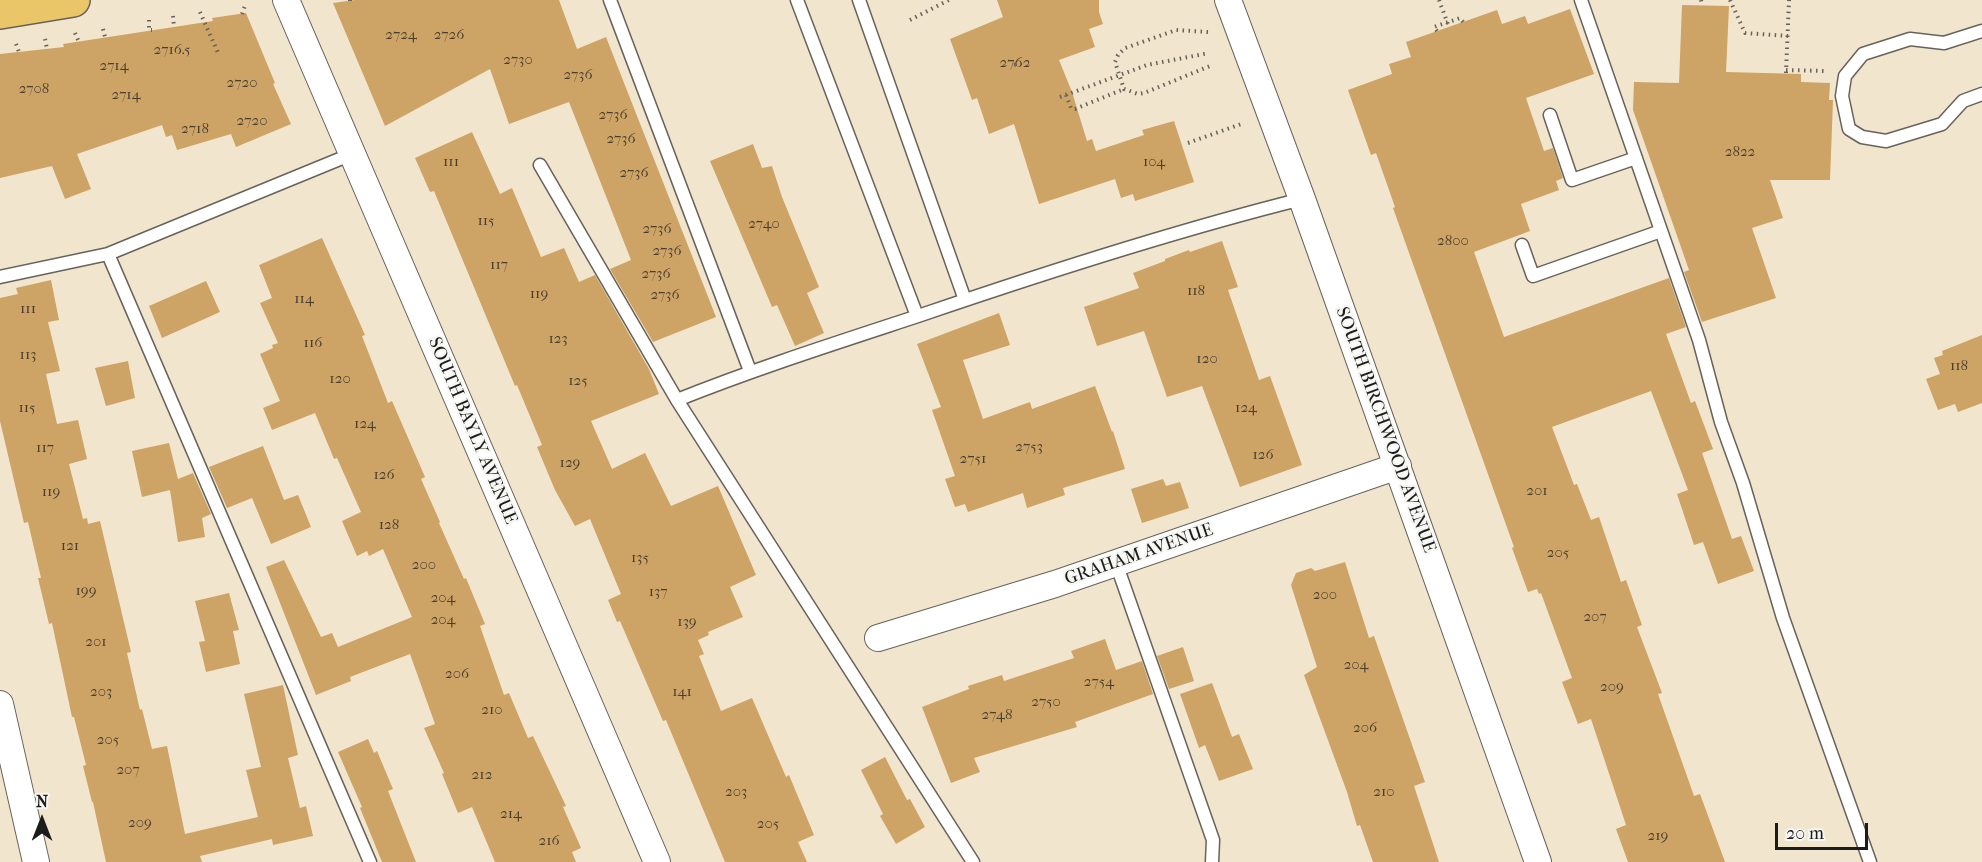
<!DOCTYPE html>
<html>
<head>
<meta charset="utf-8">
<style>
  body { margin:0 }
  #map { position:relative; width:1982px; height:862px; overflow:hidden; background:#f1e5cd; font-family:"IM FELL French Canon",serif }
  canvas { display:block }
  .north { position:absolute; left:12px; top:790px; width:60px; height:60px; -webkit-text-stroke:4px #f6f6f2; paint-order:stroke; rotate:0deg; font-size:16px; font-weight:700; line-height:24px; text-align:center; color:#1c1c1c }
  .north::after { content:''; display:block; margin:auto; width:21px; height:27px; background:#1c1c1c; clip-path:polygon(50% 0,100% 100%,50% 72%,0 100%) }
  .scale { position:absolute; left:1775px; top:823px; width:93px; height:27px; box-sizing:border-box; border:3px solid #1c1c1c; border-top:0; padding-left:8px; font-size:18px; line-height:21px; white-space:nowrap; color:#1c1c1c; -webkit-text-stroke:4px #f6f6f2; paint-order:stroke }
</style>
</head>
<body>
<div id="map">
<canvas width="1982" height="862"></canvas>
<div class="north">N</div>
<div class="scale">20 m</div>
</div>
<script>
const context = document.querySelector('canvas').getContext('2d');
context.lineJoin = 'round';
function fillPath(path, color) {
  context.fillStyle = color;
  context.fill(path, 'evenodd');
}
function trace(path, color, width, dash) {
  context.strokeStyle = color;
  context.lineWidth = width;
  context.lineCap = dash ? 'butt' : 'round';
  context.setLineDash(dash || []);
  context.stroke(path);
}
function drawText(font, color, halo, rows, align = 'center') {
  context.font = font + ' "IM FELL French Canon",serif';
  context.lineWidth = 4.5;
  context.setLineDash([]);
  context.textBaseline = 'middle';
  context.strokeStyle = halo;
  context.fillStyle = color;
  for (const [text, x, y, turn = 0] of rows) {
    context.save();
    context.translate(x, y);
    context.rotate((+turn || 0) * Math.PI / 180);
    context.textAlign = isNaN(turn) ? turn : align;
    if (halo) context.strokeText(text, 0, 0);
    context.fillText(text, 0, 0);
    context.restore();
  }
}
const building = new Path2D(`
  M 355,0 L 559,0 L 577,49 L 606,37 L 716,317 L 653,342 L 610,269 L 631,260 L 569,102 L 509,124 L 490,69 L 385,126 L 333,3 Z
  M 997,0 L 1099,0 L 1099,12 L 1103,24 L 1089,29 L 1095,47 L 1059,60 L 1072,92 L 1087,141 L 1092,139 L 1096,151 L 1144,135 L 1142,130 L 1174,121 L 1194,182 L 1135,201 L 1133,194 L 1121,198 L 1115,179 L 1039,204 L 1014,124 L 989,134 L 977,98 L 972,100 L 950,39 L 1003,17 Z
  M 1682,5 L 1729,6 L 1726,72 L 1801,74 L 1801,82 L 1830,83 L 1829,100 L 1833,100 L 1830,180 L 1770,180 L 1783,218 L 1752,228 L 1776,298 L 1702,322 L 1684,272 L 1689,270 L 1633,110 L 1634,82 L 1679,83 Z
  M 1570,9 L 1594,74 L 1526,98 L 1544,151 L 1553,148 L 1563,178 L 1556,181 L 1559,190 L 1521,204 L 1530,231 L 1474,252 L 1504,337 L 1669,278 L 1686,327 L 1666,334 L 1691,403 L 1695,401 L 1713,449 L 1702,453 L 1732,539 L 1741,536 L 1754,571 L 1718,584 L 1703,542 L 1694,545 L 1677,494 L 1688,490 L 1651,391 L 1552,427 L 1574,485 L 1577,484 L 1591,520 L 1599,517 L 1621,582 L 1626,580 L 1642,625 L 1637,627 L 1662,693 L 1658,694 L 1694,796 L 1700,794 L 1725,862 L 1628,862 L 1616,829 L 1626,825 L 1591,719 L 1578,724 L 1562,682 L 1572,678 L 1541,593 L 1539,594 L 1537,589 L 1528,592 L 1512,548 L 1514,547 L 1393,208 L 1395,207 L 1376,153 L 1371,155 L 1348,90 L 1392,74 L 1389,64 L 1411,57 L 1406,42 L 1497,10 L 1502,24 L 1525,16 L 1528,24 Z
  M 246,13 L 275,83 L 273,84 L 291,124 L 236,147 L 231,134 L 177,150 L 172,135 L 166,137 L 162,125 L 77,154 L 91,189 L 65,199 L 52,166 L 0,178 L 0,54 L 64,47 L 63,44 L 213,21 L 212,18 Z
  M 472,132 L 500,194 L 512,188 L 541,257 L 564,248 L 579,282 L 595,275 L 649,369 L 659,394 L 591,421 L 612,469 L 645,453 L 671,506 L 718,486 L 756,575 L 730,587 L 743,617 L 708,632 L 709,635 L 698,640 L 704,654 L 699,656 L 721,711 L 752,698 L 786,777 L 789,775 L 814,835 L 798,842 L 807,862 L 725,862 L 666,720 L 663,721 L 620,621 L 617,622 L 608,600 L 621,594 L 590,519 L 575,526 L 555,490 L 537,447 L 542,445 L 517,385 L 515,386 L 434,191 L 430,192 L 415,158 Z
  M 753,144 L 762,168 L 772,166 L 782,197 L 819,287 L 807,293 L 824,333 L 795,346 L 777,305 L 772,307 L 710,161 Z
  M 322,238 L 365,335 L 362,336 L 388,403 L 392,401 L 425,477 L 421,479 L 440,522 L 439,523 L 464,579 L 466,578 L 485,624 L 480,626 L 504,695 L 509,693 L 528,738 L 533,736 L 566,806 L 563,807 L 581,848 L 572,852 L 576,862 L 495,862 L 472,807 L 458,813 L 442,774 L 444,773 L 424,728 L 435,724 L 410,654 L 350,677 L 351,681 L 316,695 L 266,567 L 284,560 L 321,637 L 332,633 L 338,647 L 412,617 L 383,549 L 369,556 L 367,551 L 357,556 L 342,521 L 361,512 L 337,458 L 334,459 L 315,413 L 272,430 L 263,408 L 280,401 L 260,354 L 273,348 L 272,345 L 278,343 L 260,303 L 272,298 L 259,265 Z
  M 1222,241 L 1238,287 L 1228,290 L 1259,380 L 1270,376 L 1302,465 L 1240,487 L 1202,386 L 1167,397 L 1144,331 L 1097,346 L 1084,307 L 1139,288 L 1133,273 L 1165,261 L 1165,259 L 1189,250 L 1190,252 Z
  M 51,280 L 59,320 L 48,322 L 60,371 L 46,374 L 57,424 L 78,420 L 87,459 L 69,464 L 83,519 L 87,518 L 88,524 L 100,521 L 131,652 L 127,653 L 140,710 L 142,709 L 152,749 L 167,746 L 185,834 L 258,817 L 246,770 L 261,767 L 244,694 L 283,685 L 298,755 L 288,758 L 300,808 L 306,806 L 313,836 L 273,845 L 272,839 L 200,856 L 202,862 L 106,862 L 93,802 L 92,802 L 83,766 L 86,765 L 74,717 L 72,717 L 52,623 L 49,624 L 38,578 L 41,578 L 28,522 L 24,523 L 0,421 L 0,298 L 18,294 L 16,288 Z
  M 206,281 L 220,312 L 162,338 L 149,306 Z
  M 999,313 L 1010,345 L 963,360 L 983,419 L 1030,402 L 1032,409 L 1095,386 L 1112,432 L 1113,431 L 1125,469 L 1063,488 L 1065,495 L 1027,508 L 1023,493 L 968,512 L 965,504 L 955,507 L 945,479 L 955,476 L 932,410 L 941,407 L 917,344 Z
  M 1982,335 L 1982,403 L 1958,412 L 1955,404 L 1938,410 L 1926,379 L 1940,374 L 1934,358 L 1943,355 L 1942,351 Z
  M 128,361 L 135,398 L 106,406 L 95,368 Z
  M 169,443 L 178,479 L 193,473 L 211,514 L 202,518 L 205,537 L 178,542 L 170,490 L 142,497 L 132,451 Z
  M 263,446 L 284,500 L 298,495 L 311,527 L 271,544 L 252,498 L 227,508 L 209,467 Z
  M 1163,479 L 1166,486 L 1180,482 L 1189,508 L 1142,523 L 1131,489 Z
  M 1345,562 L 1369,638 L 1374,636 L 1425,782 L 1414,786 L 1439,862 L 1373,862 L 1360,825 L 1357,826 L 1347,792 L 1304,675 L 1317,667 L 1291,585 L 1296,573 L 1311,568 L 1315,571 Z
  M 229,593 L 239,630 L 233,631 L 240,664 L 206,672 L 199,642 L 205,641 L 195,601 Z
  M 1105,639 L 1116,670 L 1142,661 L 1153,694 L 1075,722 L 1077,727 L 974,758 L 980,772 L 951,783 L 922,707 L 969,689 L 968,686 L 1002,675 L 1004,681 L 1074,658 L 1071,651 Z
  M 1183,647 L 1194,681 L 1169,689 L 1157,656 Z
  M 1212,683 L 1232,737 L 1239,734 L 1253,769 L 1219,781 L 1205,745 L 1199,748 L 1180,694 Z
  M 368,739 L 374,753 L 377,751 L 393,789 L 388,791 L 416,862 L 382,862 L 360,808 L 362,807 L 338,752 Z
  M 885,757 L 907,800 L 910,799 L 925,827 L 896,844 L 880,816 L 883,814 L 861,770 Z`);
const path = new Path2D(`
  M 350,0 L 350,1
  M 1439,0 L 1449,27
  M 1701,0 L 1702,5
  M 1730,0 L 1745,33 L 1788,36
  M 200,12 L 219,55
  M 242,14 L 246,3
  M 173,16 L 174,27
  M 149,20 L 149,30 L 152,30
  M 910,20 L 949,0
  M 103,29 L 105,37
  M 1437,31 L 1434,27 L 1460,18 L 1463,22
  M 1208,32 L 1176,30 L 1125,48 L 1118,55 L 1115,62 L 1124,89 L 1138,94 L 1144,93 L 1210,66
  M 75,33 L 79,42
  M 45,39 L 47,49
  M 16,44 L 19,52
  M 1014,65 L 1018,64
  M 1786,70 L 1825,71
  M 1786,73 L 1789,0
  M 1066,95 L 1071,108 L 1075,109 L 1124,89
  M 1060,97 L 1147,65 L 1209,53
  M 1188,143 L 1244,123`);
const service = new Path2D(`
  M 610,0 L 750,371
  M 797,0 L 917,316
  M 859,0 L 965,300
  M 1581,0 L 1699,340 L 1721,422 L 1743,483 L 1783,618 L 1870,862
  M 1982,31 L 1944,43 L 1910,39 L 1863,54 L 1845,76 L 1842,96 L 1849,129 L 1862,137 L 1886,141 L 1942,124 L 1963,101 L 1982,94
  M 1550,115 L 1572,180 L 1636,158
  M 352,154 L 108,254 L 370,862
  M 540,165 L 677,400
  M 1522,245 L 1533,276 L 1661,231
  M 0,277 L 108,254
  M 1116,563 L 1213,840 L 1212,862
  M 973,862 L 677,400 C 757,368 839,342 921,315 C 1047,272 1174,231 1302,199`);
const minor = new Path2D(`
  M 286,0 L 657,862
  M 1228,0 L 1302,199 L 1538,862
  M 878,638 L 1055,584 L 1398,466
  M 0,704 L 36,862`);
const primary = new Path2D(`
  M 0,12 L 73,0`);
const numberNames = [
  ["2724",401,35],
  ["2726",449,35],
  ["2716.5",172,50],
  ["2730",518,60],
  ["2762",1015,63],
  ["2714",114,66],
  ["2736",578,75],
  ["2720",242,83],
  ["2708",34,89],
  ["2714",126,95],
  ["2736",613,115],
  ["2720",252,121],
  ["2718",195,129],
  ["2736",621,139],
  ["2822",1740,152],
  ["111",451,162],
  ["104",1154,162],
  ["2736",634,173],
  ["115",486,221],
  ["2740",764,224],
  ["2736",657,229],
  ["2800",1453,241],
  ["2736",667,251],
  ["117",499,265],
  ["2736",656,274],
  ["118",1196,291],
  ["119",539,294],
  ["2736",665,295],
  ["114",304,299],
  ["111",28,309],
  ["123",558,339],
  ["116",313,343],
  ["113",28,355],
  ["120",1207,359],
  ["118",1959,366],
  ["120",340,379],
  ["125",578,381],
  ["115",27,408],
  ["124",1246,408],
  ["124",365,424],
  ["2753",1029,447],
  ["117",45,448],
  ["126",1263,455],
  ["2751",973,459],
  ["129",570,463],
  ["126",384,475],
  ["201",1537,491],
  ["119",51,492],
  ["128",389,525],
  ["121",70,546],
  ["205",1558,553],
  ["135",640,558],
  ["200",424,565],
  ["199",86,591],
  ["137",658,592],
  ["200",1325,595],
  ["204",443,598],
  ["207",1595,617],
  ["204",443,620],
  ["139",687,622],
  ["201",96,642],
  ["204",1356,665],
  ["206",457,674],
  ["2754",1099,682],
  ["209",1612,687],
  ["203",101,692],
  ["141",682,692],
  ["2750",1046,702],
  ["210",492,710],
  ["2748",997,715],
  ["206",1365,728],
  ["205",108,740],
  ["207",128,770],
  ["212",482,775],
  ["203",736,792],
  ["210",1384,792],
  ["214",511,814],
  ["209",140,823],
  ["205",768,824],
  ["219",1658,836],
  ["216",549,841]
];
const streetNames = [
  ["SOUTH BIRCHWOOD AVENUE",1385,430,70],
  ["SOUTH BAYLY AVENUE",472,431,67],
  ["GRAHAM AVENUE",1139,555,-19]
];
fillPath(building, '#cea366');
trace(service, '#67625a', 15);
trace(minor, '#67625a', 28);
trace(primary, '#67625a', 36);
trace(path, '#67625a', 4, [1.5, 4.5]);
trace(service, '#fff', 12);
trace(minor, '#fff', 26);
trace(primary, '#ebc669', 33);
drawText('15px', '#483e2e', null, numberNames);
drawText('18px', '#1c1c1c', '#f6f6f2', streetNames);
</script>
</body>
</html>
